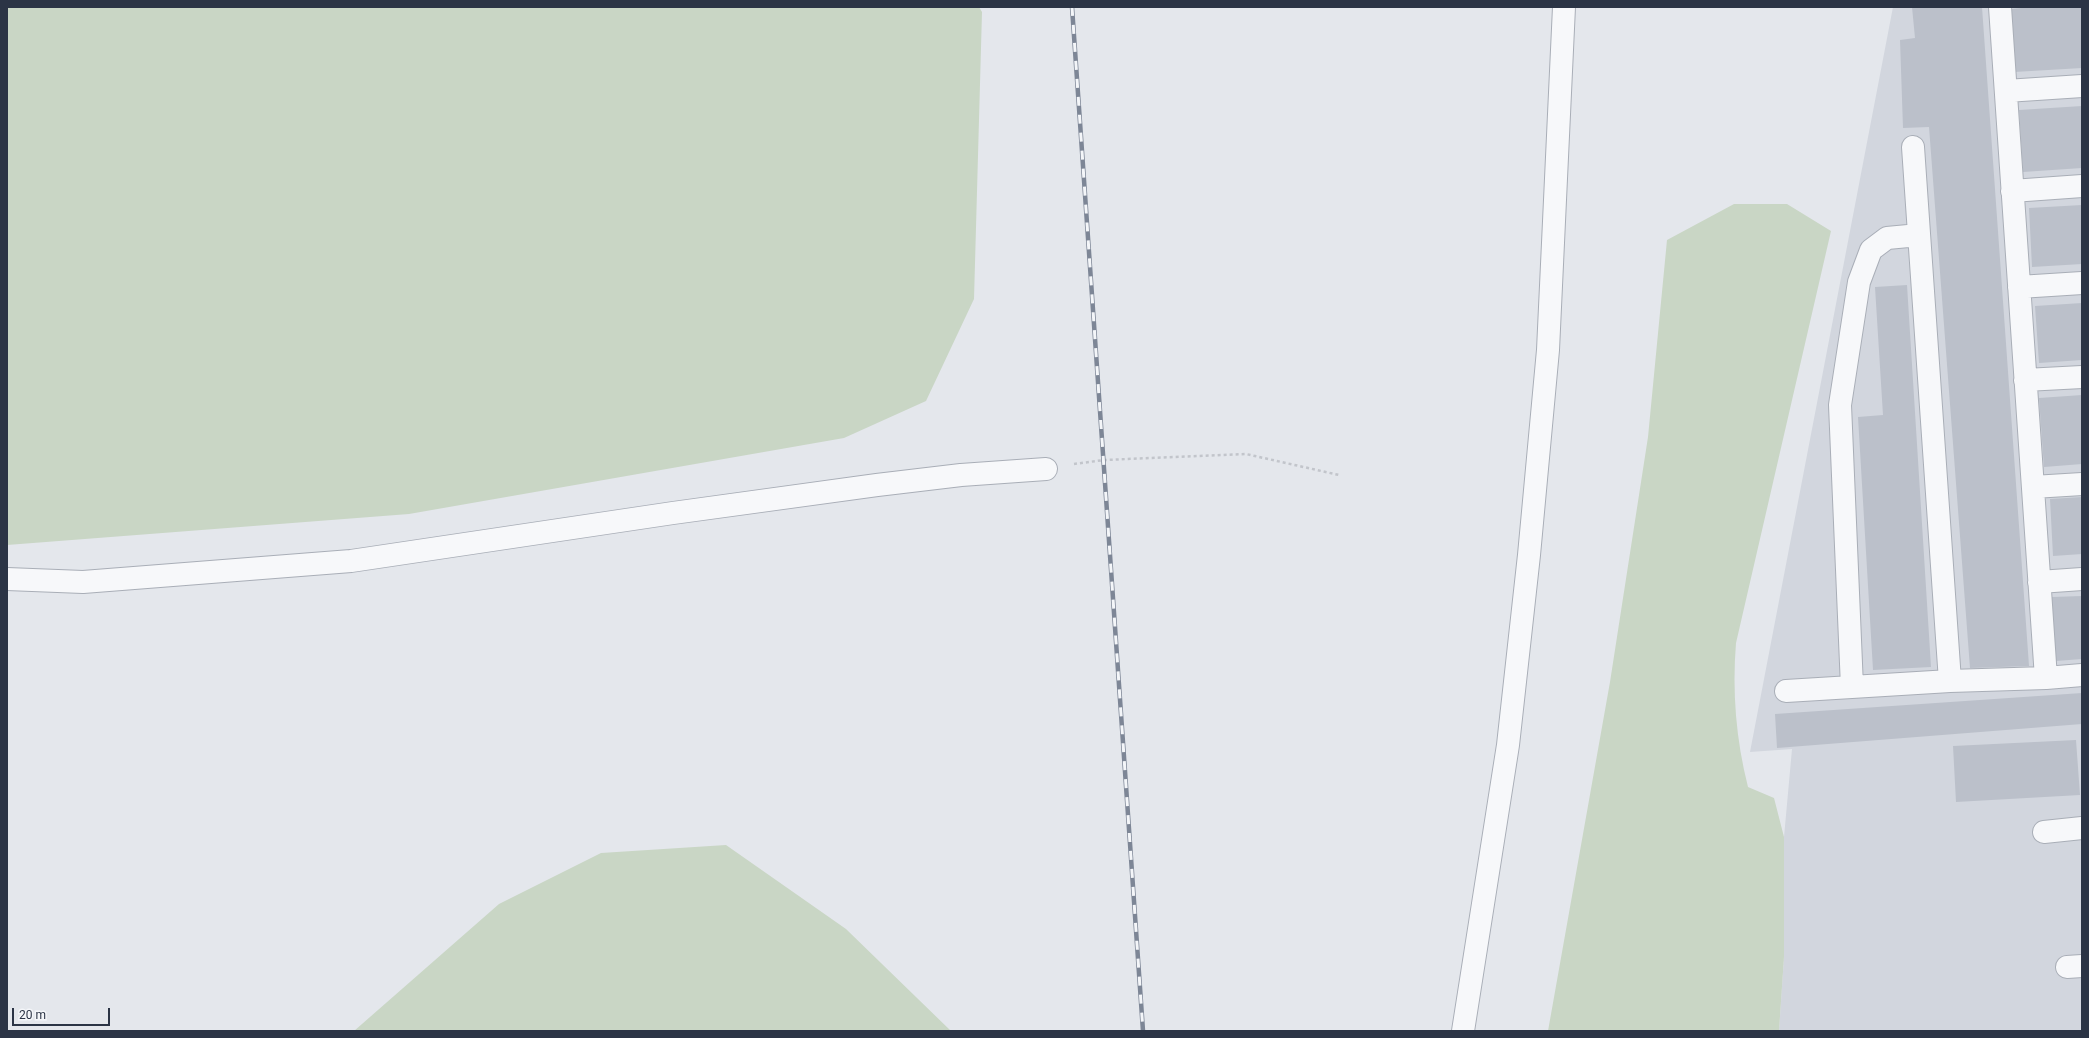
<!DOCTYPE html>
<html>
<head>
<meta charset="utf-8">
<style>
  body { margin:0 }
  #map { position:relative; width:2089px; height:1038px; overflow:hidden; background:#e4e7ec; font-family:Roboto,sans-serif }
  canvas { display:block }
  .frame { position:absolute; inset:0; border:8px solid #2b3445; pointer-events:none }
  .scale { position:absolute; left:12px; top:1008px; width:98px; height:18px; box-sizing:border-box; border:2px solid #2b3445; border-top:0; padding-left:5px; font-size:12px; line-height:14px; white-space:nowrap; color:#2b3445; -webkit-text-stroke:3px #f4f6f9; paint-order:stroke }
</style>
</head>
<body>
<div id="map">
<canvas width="2089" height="1038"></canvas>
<div class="frame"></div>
<div class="scale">20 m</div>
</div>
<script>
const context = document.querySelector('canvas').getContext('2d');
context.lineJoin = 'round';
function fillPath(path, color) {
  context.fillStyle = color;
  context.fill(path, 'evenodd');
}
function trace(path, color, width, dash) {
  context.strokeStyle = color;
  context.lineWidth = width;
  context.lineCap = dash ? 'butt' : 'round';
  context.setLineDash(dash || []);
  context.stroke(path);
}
const built = new Path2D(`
  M 1893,7 L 2082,7 L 2082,1031 L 1779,1031 L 1784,957 L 1784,837 L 1792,749 L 1750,752 Z`);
const green = new Path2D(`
  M 7,7 L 979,7 L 982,12 L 974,299 L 926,401 L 844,438 L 409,514 L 7,545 Z
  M 1734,204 L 1787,204 L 1831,231 L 1736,643 C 1732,691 1736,740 1748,787 L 1774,798 L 1784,837 L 1784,957 L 1779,1031 L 1548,1031 L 1610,682 L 1648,437 L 1667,240 Z
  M 726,845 L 846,929 L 951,1031 L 354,1031 L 499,904 L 601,853 Z`);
const building = new Path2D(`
  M 1912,7 L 1982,7 L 2029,666 L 1970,668 L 1929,127 L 1903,128 L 1900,40 L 1915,38 Z
  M 2033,7 L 2082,7 L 2082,68 L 2014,72 L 2010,9 Z
  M 2082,106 L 2082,168 L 2023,172 L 2019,110 Z
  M 2082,205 L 2082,264 L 2032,267 L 2029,208 Z
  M 1907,285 L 1931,667 L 1873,670 L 1858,417 L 1883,415 L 1875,287 Z
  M 2082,303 L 2082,360 L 2039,363 L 2035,306 Z
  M 2082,395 L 2082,464 L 2044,467 L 2039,398 Z
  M 2082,497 L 2082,554 L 2053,556 L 2050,499 Z
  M 2082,596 L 2082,659 L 2056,661 L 2052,597 Z
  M 2082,693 L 2082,724 L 1777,748 L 1775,714 Z
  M 2076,740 L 2080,795 L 1956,802 L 1953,746 Z`);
const path = new Path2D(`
  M 1074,464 L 1104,460 L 1246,454 L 1339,475`);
const minor = new Path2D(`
  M 2000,7 L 2046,678 L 2082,675
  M 2006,91 L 2082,86
  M 1913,147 L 1950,681
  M 2012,191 L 2082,186
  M 2019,287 L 2082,283
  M 2025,380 L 2082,377
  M 2033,487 L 2082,484
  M 7,579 L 83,582 L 351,561 L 673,513 L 877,485 L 961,475 L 1046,469
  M 2039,582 L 2082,579
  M 1852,687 L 1840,405 L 1859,282 L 1871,250 L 1887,238 L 1919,235
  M 1786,691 L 1950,681 L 2046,678
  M 2044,832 L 2082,828
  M 2067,967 L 2082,966
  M 1463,1031 L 1508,745 L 1529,555 L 1548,350 L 1564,7`);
const rail = new Path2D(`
  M 1072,7 L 1143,1031`);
fillPath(built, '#d2d6de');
fillPath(green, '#c9d6c5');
fillPath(building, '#bbc0ca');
trace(minor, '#a9aeb7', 24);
trace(path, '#c2c5cb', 2.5, [3, 3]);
trace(minor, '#f7f8fa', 22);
trace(rail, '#7d8696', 4.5);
trace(rail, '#f4f6f9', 3, [9]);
</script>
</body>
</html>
